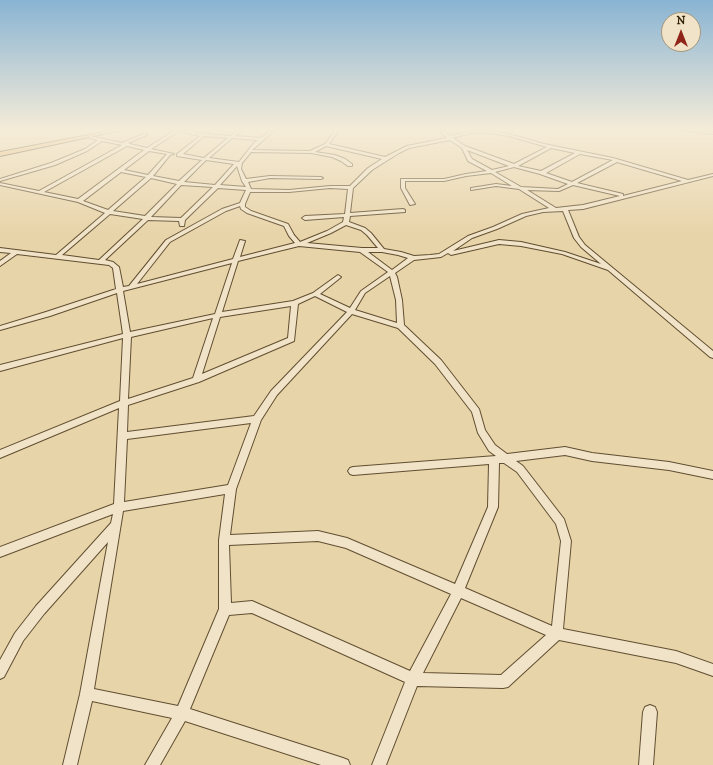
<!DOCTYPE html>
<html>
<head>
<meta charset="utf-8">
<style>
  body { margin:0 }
  #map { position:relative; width:713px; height:765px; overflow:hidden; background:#e8d4a9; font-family:"IM FELL DW Pica",serif }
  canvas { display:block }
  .north { position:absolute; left:661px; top:12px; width:40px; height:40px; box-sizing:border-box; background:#f0e3c7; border:1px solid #a5957b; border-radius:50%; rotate:0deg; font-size:11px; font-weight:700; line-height:16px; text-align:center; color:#342109 }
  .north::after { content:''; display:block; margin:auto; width:14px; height:18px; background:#8f2418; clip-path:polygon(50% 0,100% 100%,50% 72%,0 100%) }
</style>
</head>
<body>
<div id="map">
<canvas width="713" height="765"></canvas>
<div class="north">N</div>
</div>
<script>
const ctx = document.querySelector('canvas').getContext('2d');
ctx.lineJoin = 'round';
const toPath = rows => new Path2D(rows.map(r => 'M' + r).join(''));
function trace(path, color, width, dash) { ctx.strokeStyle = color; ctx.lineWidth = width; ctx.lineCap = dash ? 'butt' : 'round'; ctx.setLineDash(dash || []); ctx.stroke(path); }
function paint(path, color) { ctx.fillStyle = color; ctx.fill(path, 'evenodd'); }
const minor = toPath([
  [173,129,182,129,202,134,208,129,212,129,206,134,231,136,239,129,243,129,235,136,261,138,272,129,276,129,252,150,310,151,325,144,336,129,340,129,329,144,385,157,407,146,447,138,437,129,441,129,450,136,470,131,489,131,509,134,544,144,613,158,688,180,713,174,713,176,583,209,568,210,579,237,585,245,713,351,713,358,710,357,608,270,562,254,521,246,499,244,451,255,448,253,441,257,414,260,395,273,397,277,402,300,404,325,441,360,479,409,485,430,495,445,507,454,565,447,592,453,669,462,713,471,713,479,669,470,592,461,565,455,516,461,523,466,564,519,571,541,563,629,676,651,713,664,713,676,676,663,559,640,508,687,503,688,417,686,386,765,372,765,405,682,252,613,229,615,190,709,343,758,348,760,350,765,321,765,185,721,160,765,145,765,172,718,92,701,77,765,63,765,80,694,108,542,44,614,23,641,4,677,0,679,0,660,15,633,36,606,111,523,113,514,0,557,0,547,114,504,119,408,0,458,0,450,120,401,123,338,0,371,0,365,123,334,117,293,50,316,0,330,0,326,46,312,116,289,113,268,109,265,17,254,0,266,0,261,11,253,0,252,0,248,56,255,105,213,78,202,0,185,0,183,39,191,122,145,102,141,87,151,55,165,0,181,0,179,51,163,85,149,98,140,90,138,90,136,122,143,146,133,147,135,128,143,130,144,147,148,175,130,173,129],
  [179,131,200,136,177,154,177,156,202,160,179,181,153,176,170,155,174,154,151,149,179,131],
  [470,133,489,133,509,136,547,147,514,164,465,146,453,138,470,133],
  [204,136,228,138,204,158,183,154,204,136],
  [232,138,258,140,253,144,239,162,209,158,232,138],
  [450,140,462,148,468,161,487,171,466,174,444,179,401,179,401,188,410,205,415,204,405,188,405,181,444,181,466,176,491,173,512,186,496,184,471,188,471,190,496,186,519,189,549,208,522,214,493,227,468,236,439,254,430,255,414,256,401,252,384,249,371,233,365,228,349,222,350,216,405,212,405,210,403,209,350,213,353,188,372,170,399,153,409,148,450,140],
  [127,146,144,150,78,199,44,192,127,146],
  [326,146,382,159,368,168,350,186,330,186,289,190,251,189,248,182,270,178,321,179,323,178,321,177,270,176,246,179,241,169,242,163,251,152,311,153,332,157,341,161,348,166,352,166,352,164,345,159,335,155,315,152,326,146],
  [551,148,575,153,541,171,518,166,551,148],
  [467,150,509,166,492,170,472,159,467,150],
  [149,151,167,154,148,175,124,170,149,151],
  [580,154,613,160,572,182,546,173,580,154],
  [206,160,234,164,215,185,184,182,206,160],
  [617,162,682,181,623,196,623,194,577,183,617,162],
  [237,166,242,181,246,187,220,185,237,166],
  [514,167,540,174,568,184,558,189,521,187,495,172,514,167],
  [121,172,146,177,108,210,83,201,121,172],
  [151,178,177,184,145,216,113,211,151,178],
  [181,185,213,187,181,218,151,217,181,185],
  [573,185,620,196,583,205,556,208,527,190,559,191,573,185],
  [218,188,246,190,240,203,222,209,166,240,129,286,123,287,119,267,113,262,105,260,148,220,179,221,180,226,184,226,185,220,218,188],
  [330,188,348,189,345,214,305,216,302,218,305,220,344,217,343,222,327,231,300,242,294,235,288,224,251,211,245,207,245,204,250,192,289,192,330,188],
  [240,206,241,209,247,213,284,226,289,236,295,243,240,257,245,241,240,240,233,259,137,284,170,242,226,211,240,206],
  [563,211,574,238,581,247,601,264,565,252,521,242,499,240,453,251,472,238,497,229,526,216,543,212,563,211],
  [110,214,143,219,99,260,62,255,110,214],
  [346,225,361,230,367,235,378,248,362,248,307,243,331,233,346,225],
  [299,246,360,252,388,272,361,291,350,308,320,294,340,278,341,277,338,275,313,293,293,301,222,312,238,261,299,246],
  [368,252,382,252,398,255,408,258,392,270,368,252],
  [232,263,215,314,130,332,123,291,232,263],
  [390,276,396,300,397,323,355,310,365,293,390,276],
  [315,296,347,312,271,391,254,416,127,432,128,405,199,382,294,341,298,304,315,296],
  [291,306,288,338,202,374,220,317,291,306],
  [352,314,398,328,435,364,472,412,478,433,489,451,496,456,353,467,350,468,348,471,350,474,353,475,489,464,488,507,455,584,347,538,318,531,230,535,236,489,261,420,277,395,352,314],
  [213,318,193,378,128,399,131,337,213,318],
  [251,423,228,485,124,502,127,439,251,423],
  [499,463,504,463,517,472,556,524,561,541,552,626,465,588,498,507,499,463],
  [225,494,219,540,219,609,178,706,94,689,123,511,225,494],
  [318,541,346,548,451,594,410,671,252,601,231,603,229,545,318,541],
  [461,598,546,635,501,675,423,673,461,598],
  [669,129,678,129,713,132,713,134,669,129],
  [650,705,655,707,657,712,653,765,639,765,643,712,645,707,650,705]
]);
const major = toPath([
  [120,129,127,129,0,156,0,152,120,129]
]);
trace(minor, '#614e31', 2);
trace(major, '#342109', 2);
paint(minor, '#f0e3c7');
paint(major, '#e4ba74');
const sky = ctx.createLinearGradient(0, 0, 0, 236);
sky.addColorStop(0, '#89b4d3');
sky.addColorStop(0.55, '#f5ecd8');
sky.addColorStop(1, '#f5ecd800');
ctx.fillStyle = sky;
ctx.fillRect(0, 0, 713, 236);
</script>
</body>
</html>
